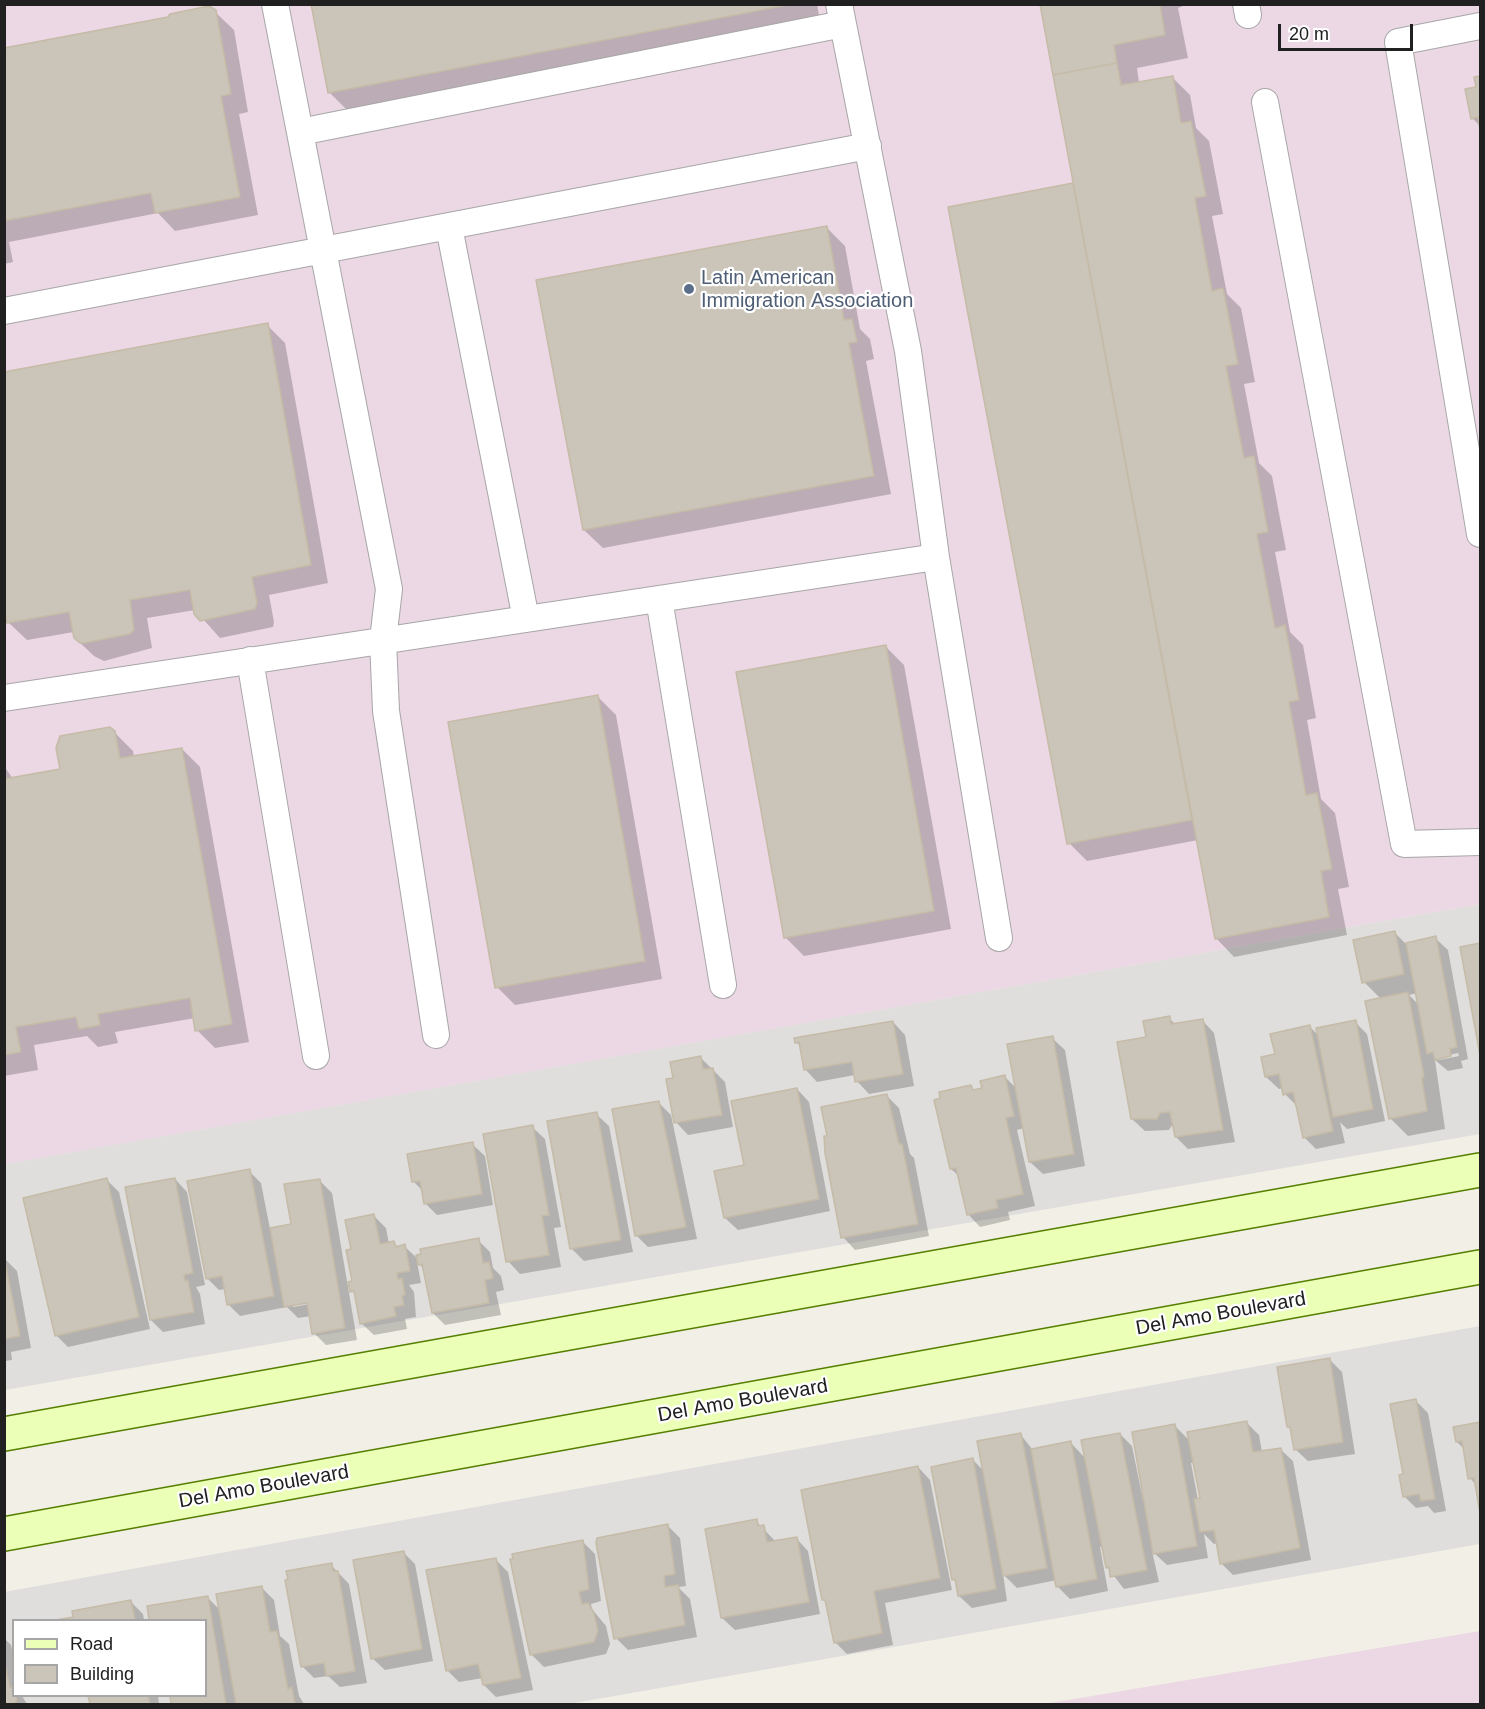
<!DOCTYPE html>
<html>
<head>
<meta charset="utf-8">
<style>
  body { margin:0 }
  #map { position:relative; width:1485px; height:1709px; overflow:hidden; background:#f2f0e6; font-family:Helvetica,sans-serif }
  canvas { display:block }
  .frame { position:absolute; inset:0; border:6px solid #202020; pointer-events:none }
  .legend { position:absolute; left:12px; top:1619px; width:195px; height:78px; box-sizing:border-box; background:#fff; border:2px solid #a6a6a6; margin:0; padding:8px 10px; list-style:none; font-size:18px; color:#202020 }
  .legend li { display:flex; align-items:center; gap:12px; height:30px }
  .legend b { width:30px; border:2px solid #a6a6a6 }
  .scale { position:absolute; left:1278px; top:24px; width:135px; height:27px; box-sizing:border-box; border:3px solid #202020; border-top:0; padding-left:8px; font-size:18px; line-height:21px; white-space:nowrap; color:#202020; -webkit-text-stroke:4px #fff; paint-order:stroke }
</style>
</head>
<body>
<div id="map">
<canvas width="1485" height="1709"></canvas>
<div class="frame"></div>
<ul class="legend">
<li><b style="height:8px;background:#ecffb7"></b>Road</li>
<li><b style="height:16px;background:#cac4b9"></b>Building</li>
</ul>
<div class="scale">20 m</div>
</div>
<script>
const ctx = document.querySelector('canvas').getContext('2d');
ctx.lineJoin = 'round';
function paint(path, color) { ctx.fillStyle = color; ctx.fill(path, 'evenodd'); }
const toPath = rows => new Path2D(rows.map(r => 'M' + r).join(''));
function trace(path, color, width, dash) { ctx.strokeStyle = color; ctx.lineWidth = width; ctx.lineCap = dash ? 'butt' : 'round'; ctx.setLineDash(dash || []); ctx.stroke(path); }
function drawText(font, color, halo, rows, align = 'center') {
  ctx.font = font + ' Helvetica,sans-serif'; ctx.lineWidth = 4.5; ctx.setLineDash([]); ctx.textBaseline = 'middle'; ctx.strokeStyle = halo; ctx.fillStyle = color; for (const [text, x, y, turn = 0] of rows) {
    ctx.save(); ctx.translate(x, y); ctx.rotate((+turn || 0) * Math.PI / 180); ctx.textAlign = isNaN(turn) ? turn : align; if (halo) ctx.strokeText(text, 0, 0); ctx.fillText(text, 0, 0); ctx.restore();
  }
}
paint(toPath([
  [1480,904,1480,1134,5,1390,4,1164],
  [1480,1326,1480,1544,569,1704,5,1704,4,1592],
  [14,1620,206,1620,206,1696,14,1696]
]), '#dfdedd');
paint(toPath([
  [5,5,1480,5,1480,904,5,1164],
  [1480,1631,1480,1704,1044,1704]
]), '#ecd7e4');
paint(toPath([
  [313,4,817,4,820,21,348,111,329,92],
  [1041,4,1188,4,1178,8,1188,58,1137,68,1139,83,1172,77,1190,95,1196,128,1209,141,1223,214,1212,216,1227,294,1241,308,1255,382,1244,384,1259,463,1272,476,1286,550,1275,552,1290,632,1303,645,1316,718,1307,720,1321,799,1335,813,1349,887,1338,889,1347,935,1234,957,1216,938,1198,840,1087,861,1069,843,950,208,1075,185],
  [215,12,234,30,248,112,239,114,258,215,175,231,158,213,9,242,13,262,4,264,4,49],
  [1480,77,1480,126,1472,118,1477,89,1475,78],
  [827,228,845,246,860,329,870,339,874,359,866,361,891,494,603,548,584,530],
  [267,325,285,343,328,583,269,595,274,622,273,627,220,638,195,610,147,618,152,648,104,661,94,656,75,638,74,632,27,640,8,622],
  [885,646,904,665,951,929,804,956,786,938],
  [598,697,616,715,662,979,515,1005,497,987],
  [114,732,133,751,134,757,182,749,200,767,249,1042,215,1048,197,1030,195,1018,115,1032,118,1043,98,1047,87,1036,34,1045,38,1070,4,1076,4,766,13,779,62,770],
  [1394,932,1406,944,1435,938,1448,950,1468,1059,1461,1061,1463,1068,1448,1071,1435,1060,1445,1129,1408,1136,1390,1118,1381,999,1364,982],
  [1417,993,1419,1005,1409,995],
  [1458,1053,1459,1056,1439,1060,1436,1058],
  [1480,944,1480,1046,1462,948],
  [1169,1018,1176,1025,1202,1020,1214,1033,1235,1142,1188,1149,1176,1137,1174,1122,1169,1130,1145,1131,1132,1119],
  [893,1022,905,1035,914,1086,869,1094,857,1081,855,1075,817,1082,805,1069,801,1047,796,1042],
  [1355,1022,1367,1034,1385,1121,1347,1129,1340,1122,1345,1143,1316,1149,1304,1137,1298,1107,1285,1094,1283,1088,1279,1089,1266,1077,1262,1058,1276,1055,1310,1027,1319,1036],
  [1052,1038,1065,1050,1085,1166,1043,1174,1030,1162,1024,1128,1017,1130,1035,1206,1008,1212,1010,1220,980,1227,968,1214,960,1177,951,1169,970,1086,975,1091,984,1089,1005,1077,1017,1089],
  [701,1058,725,1082,733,1127,688,1135,676,1122,674,1079],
  [797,1089,809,1102,830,1211,738,1230,725,1218,745,1166],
  [887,1096,899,1108,910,1154,914,1158,929,1236,855,1250,843,1237],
  [658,1102,671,1115,697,1239,648,1247,636,1235],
  [596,1114,609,1126,633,1252,584,1261,572,1249],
  [532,1127,545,1139,561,1227,554,1228,561,1267,520,1274,508,1261],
  [472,1144,485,1156,493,1205,437,1215,425,1203,423,1191,414,1182],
  [249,1171,261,1183,270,1229,293,1225,319,1180,332,1193,357,1340,326,1345,314,1333,311,1316,298,1318,287,1307,240,1316,228,1304,225,1289,219,1290,207,1278],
  [315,1300,315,1303,293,1307,293,1304],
  [175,1179,187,1192,205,1285,196,1287,200,1294,205,1324,163,1332,151,1320],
  [107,1180,119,1192,150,1329,68,1347,56,1335],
  [374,1216,386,1228,389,1244,394,1243,399,1248,404,1246,419,1260,478,1240,490,1252,493,1268,501,1276,504,1290,496,1292,501,1315,445,1325,433,1313,425,1270,417,1262,421,1283,409,1285,414,1292,416,1317,405,1319,407,1329,374,1335,361,1323,356,1295,352,1291,353,1250],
  [5,1259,17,1271,31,1348,11,1352,12,1360,5,1361],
  [1330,1360,1342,1372,1355,1454,1308,1461,1295,1449,1293,1431,1288,1427],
  [1415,1400,1428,1413,1446,1511,1434,1513,1428,1506,1416,1508,1404,1496],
  [1246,1422,1259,1435,1262,1452,1280,1449,1293,1461,1311,1560,1233,1575,1221,1563,1217,1543,1214,1544,1204,1534,1208,1558,1167,1565,1152,1551,1159,1582,1124,1589,1107,1567,1103,1546,1100,1547,1108,1591,1070,1599,1058,1587,1057,1580,1017,1588,1003,1574,1007,1601,972,1608,959,1596,957,1583,953,1579,973,1460,985,1472,1020,1434,1033,1450,1071,1443,1085,1458,1120,1434,1132,1446,1143,1500,1145,1500,1175,1426,1190,1441],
  [1194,1462,1201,1499,1198,1500,1191,1463],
  [1480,1424,1480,1505,1477,1486,1470,1478,1464,1449,1457,1442,1455,1428],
  [918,1467,930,1480,952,1590,885,1603,893,1645,847,1654,835,1642,827,1603,824,1600],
  [756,1521,776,1542,796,1538,808,1551,820,1614,735,1630,722,1618],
  [668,1526,680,1538,686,1586,678,1587,690,1599,697,1637,628,1650,616,1638],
  [583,1542,595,1554,601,1601,591,1604,592,1609,606,1626,610,1644,606,1654,544,1667,531,1654],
  [403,1552,415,1564,433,1661,385,1670,372,1658],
  [496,1560,508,1572,533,1690,496,1697,484,1685,483,1678,459,1682,447,1670],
  [331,1565,349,1584,367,1683,340,1687,328,1676,314,1678,302,1666],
  [262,1588,274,1600,280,1636,289,1644,299,1696,304,1704,173,1704,171,1696,206,1696,206,1620,151,1620,149,1608,207,1597,220,1610],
  [131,1602,143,1614,144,1620,64,1620],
  [4,1638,11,1645,14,1659,14,1696,22,1696,27,1704,4,1704],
  [90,1696,158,1696,159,1704,92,1704]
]), '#0003');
const building = toPath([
  [311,4,793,4,328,93,311,4],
  [1040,4,1160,4,1165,35,1114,45,1117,63,1053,75,1040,4],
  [209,6,216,10,231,94,221,96,240,197,155,213,151,193,4,221,4,48,168,17,170,14,209,6],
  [1117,63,1121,85,1173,76,1181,123,1191,121,1206,196,1195,198,1212,291,1223,288,1238,364,1226,366,1244,458,1254,456,1268,532,1257,534,1275,628,1285,625,1299,700,1289,702,1306,795,1317,793,1332,869,1321,871,1329,917,1215,939,1053,75,1117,63],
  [1480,76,1480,130,1478,117,1471,119,1465,89,1476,87,1474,77,1480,76],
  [1073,183,1192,820,1067,844,948,207,1073,183],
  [827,226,844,320,852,319,857,342,849,343,874,476,583,530,536,280,827,226],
  [268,323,311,565,252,577,257,603,255,609,200,621,194,614,190,590,130,600,134,630,130,634,85,643,80,643,74,638,69,612,7,623,4,609,4,372,268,323],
  [886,645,934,911,784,938,736,672,886,645],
  [598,695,645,961,495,988,448,722,598,695],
  [110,727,115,731,120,758,182,748,232,1024,195,1031,190,998,98,1014,100,1025,79,1029,76,1017,16,1027,21,1052,4,1055,4,779,60,769,56,748,60,736,110,727],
  [1395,931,1404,974,1362,983,1353,940,1395,931],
  [1436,936,1457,1047,1450,1049,1451,1056,1435,1060,1433,1052,1427,1054,1406,943,1436,936],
  [1480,943,1480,1055,1460,947,1480,943],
  [1408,992,1424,1076,1422,1079,1427,1111,1389,1119,1365,1001,1408,992],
  [1170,1016,1171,1024,1203,1019,1223,1130,1175,1137,1170,1112,1160,1113,1157,1119,1131,1119,1117,1042,1146,1037,1143,1021,1170,1016],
  [1356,1020,1373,1109,1333,1117,1316,1028,1356,1020],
  [893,1021,903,1074,855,1082,852,1062,804,1070,799,1042,795,1043,794,1038,893,1021],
  [1310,1025,1333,1131,1303,1138,1293,1092,1283,1095,1279,1074,1265,1077,1261,1057,1275,1054,1270,1034,1310,1025],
  [1053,1036,1074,1154,1029,1162,1007,1044,1053,1036],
  [701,1056,703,1069,713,1068,722,1115,674,1123,666,1079,673,1078,670,1062,701,1056],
  [1005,1075,1014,1116,1006,1118,1023,1194,996,1200,998,1208,967,1215,956,1168,950,1169,934,1100,940,1098,939,1092,971,1085,973,1090,982,1088,980,1081,1005,1075],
  [797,1088,819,1199,724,1218,714,1171,744,1165,731,1101,797,1088],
  [887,1094,899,1144,902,1144,918,1224,841,1238,825,1153,824,1136,827,1136,821,1107,887,1094],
  [659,1101,686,1227,635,1236,612,1109,659,1101],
  [597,1112,621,1240,570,1249,547,1121,597,1112],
  [533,1125,549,1215,542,1216,549,1255,506,1262,483,1134,533,1125],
  [473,1142,482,1194,424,1204,420,1181,412,1182,407,1154,473,1142],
  [250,1169,274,1296,227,1305,222,1276,206,1279,187,1181,250,1169],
  [107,1178,139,1317,55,1336,23,1198,107,1178],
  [175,1178,193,1273,184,1275,185,1281,188,1280,194,1312,150,1320,125,1187,175,1178],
  [320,1179,345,1328,312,1334,307,1303,284,1307,270,1228,291,1224,284,1184,320,1179],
  [374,1214,380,1244,394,1241,396,1247,405,1244,410,1271,397,1273,398,1279,402,1278,405,1295,402,1296,404,1305,394,1307,396,1316,360,1324,354,1291,350,1292,348,1282,352,1281,346,1250,351,1249,345,1220,374,1214],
  [479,1238,483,1263,489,1262,493,1278,485,1280,489,1303,432,1313,422,1264,418,1265,416,1255,421,1254,420,1249,479,1238],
  [4,1257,20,1336,4,1339,4,1257],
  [1330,1358,1343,1442,1294,1450,1290,1427,1287,1427,1277,1367,1330,1358],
  [1416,1399,1435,1499,1421,1501,1419,1494,1403,1497,1399,1475,1403,1474,1390,1404,1416,1399],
  [1247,1421,1253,1452,1281,1448,1300,1548,1220,1564,1214,1530,1200,1532,1194,1499,1200,1498,1187,1432,1247,1421],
  [1480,1422,1480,1513,1474,1478,1468,1479,1462,1441,1456,1442,1453,1427,1480,1422],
  [1175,1424,1197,1546,1153,1554,1132,1432,1175,1424],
  [1021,1433,1047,1568,1003,1576,977,1441,1021,1433],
  [1120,1433,1147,1570,1110,1577,1109,1567,1106,1568,1081,1440,1120,1433],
  [1071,1441,1097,1579,1056,1587,1031,1449,1071,1441],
  [973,1458,996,1589,958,1596,955,1579,952,1580,931,1467,973,1458],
  [918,1466,940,1578,874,1591,882,1633,834,1643,825,1600,822,1600,801,1490,918,1466],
  [757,1519,758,1526,764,1525,767,1542,797,1537,809,1602,721,1618,705,1529,757,1519],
  [668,1524,675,1574,664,1576,665,1587,678,1585,685,1625,614,1639,596,1543,597,1538,668,1524],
  [583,1540,589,1589,579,1592,582,1604,588,1603,594,1613,598,1631,594,1642,530,1655,510,1559,513,1559,512,1554,583,1540],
  [404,1551,422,1649,371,1659,353,1560,404,1551],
  [496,1558,521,1678,483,1685,478,1664,446,1671,426,1570,496,1558],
  [332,1563,333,1571,338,1571,355,1671,326,1676,324,1663,301,1667,285,1580,288,1579,286,1571,332,1563],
  [262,1586,270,1632,277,1631,288,1689,292,1687,295,1704,236,1704,216,1594,262,1586],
  [208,1596,226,1704,171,1704,170,1696,206,1696,206,1620,149,1620,147,1606,208,1596],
  [131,1600,135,1620,56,1620,73,1617,72,1611,131,1600],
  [4,1660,10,1688,14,1686,14,1696,16,1696,17,1701,13,1704,4,1704,4,1660],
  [88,1696,148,1696,150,1704,90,1704,88,1696]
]);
paint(building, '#cac4b9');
trace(building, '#c5bba7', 1.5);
const service = toPath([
  [275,4,389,589,383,640,386,711,436,1035],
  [839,4,908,351,936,557,999,938],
  [1246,4,1248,15],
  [1480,26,1398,42,1480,534],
  [1265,102,1404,844,1480,842],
  [300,132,843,24],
  [449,227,526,619],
  [4,311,868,146],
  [659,599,723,985],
  [250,660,316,1056],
  [4,698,936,557]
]);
const secondary = toPath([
  [4,1434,1480,1170],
  [4,1534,1480,1267]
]);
trace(service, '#a7a7a7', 28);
trace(secondary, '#567f00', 36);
trace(service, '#fff', 26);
trace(secondary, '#ecffb7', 33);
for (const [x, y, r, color] of [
  [689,289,6,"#5c6f8a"]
]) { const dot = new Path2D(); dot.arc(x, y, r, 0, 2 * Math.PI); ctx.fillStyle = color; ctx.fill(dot); trace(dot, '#fff', 2); }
drawText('20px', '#4e5e75', '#fff', [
  ["Latin American",701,278],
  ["Immigration Association",701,301]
], 'left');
drawText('20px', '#202020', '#fff', [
  ["Del Amo Boulevard",1221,1314,-10],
  ["Del Amo Boulevard",743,1401,-10],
  ["Del Amo Boulevard",264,1487,-10]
]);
</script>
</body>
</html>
